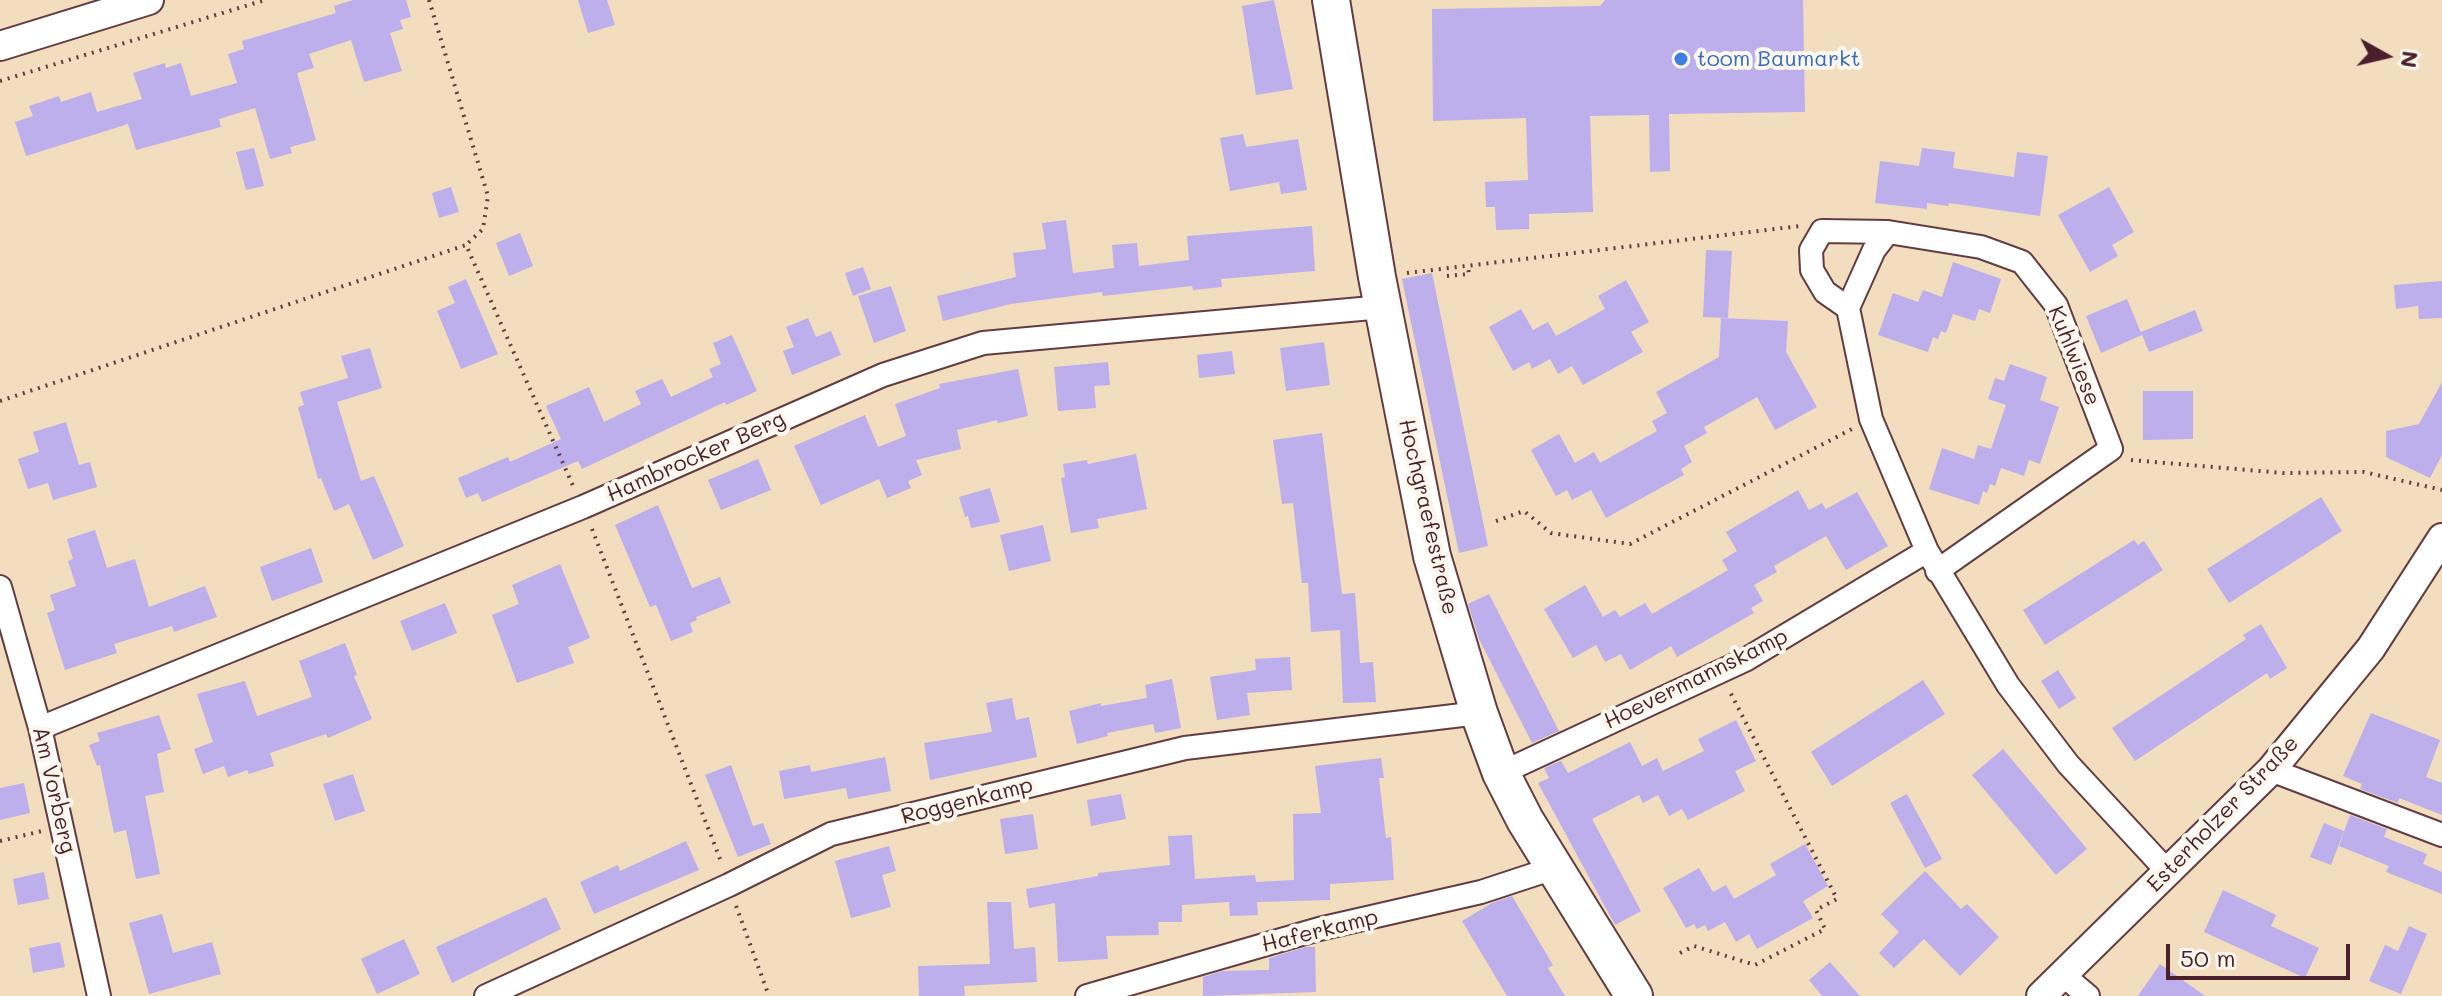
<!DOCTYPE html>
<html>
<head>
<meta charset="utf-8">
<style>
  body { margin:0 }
  #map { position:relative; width:2442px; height:996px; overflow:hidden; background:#f2ddbf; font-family:Mali,sans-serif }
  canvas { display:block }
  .north { position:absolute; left:2346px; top:16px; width:80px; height:80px; -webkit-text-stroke:6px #fbf7ec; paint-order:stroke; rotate:98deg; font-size:22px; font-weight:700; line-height:32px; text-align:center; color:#4a1f2b }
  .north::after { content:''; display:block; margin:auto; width:28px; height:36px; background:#4a1f2b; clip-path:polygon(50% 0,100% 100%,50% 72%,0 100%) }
  .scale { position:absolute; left:2166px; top:944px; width:184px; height:36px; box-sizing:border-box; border:4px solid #4a1f2b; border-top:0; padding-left:10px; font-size:24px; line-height:28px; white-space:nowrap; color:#4a1f2b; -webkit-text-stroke:6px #fbf7ec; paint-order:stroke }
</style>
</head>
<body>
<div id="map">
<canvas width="2442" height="996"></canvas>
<div class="north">N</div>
<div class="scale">50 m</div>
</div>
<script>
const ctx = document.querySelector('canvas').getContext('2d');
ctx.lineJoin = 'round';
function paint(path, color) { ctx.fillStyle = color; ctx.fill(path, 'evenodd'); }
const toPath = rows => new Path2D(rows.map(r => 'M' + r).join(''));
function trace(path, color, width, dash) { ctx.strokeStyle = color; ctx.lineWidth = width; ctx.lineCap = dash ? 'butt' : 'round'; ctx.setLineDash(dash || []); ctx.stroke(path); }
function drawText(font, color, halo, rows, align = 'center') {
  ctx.font = font + ' Mali,sans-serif'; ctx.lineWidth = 8; ctx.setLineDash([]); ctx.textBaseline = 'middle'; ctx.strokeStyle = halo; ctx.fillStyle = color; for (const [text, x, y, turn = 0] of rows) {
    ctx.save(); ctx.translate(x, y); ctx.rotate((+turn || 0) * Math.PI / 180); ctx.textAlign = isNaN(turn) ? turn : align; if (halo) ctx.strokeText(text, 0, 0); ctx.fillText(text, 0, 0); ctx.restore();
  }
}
paint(toPath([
  [353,0,406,0,411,17,400,20,403,29,390,33,402,71,364,82,351,40,309,54,314,68,297,73,316,140,290,147,292,153,270,159,255,108,219,119,221,127,136,150,128,124,26,156,15,122,33,116,29,106,59,96,61,102,91,92,97,112,142,99,133,73,165,63,166,68,181,63,191,96,237,83,228,54,244,49,242,41,336,13,334,6],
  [578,0,607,0,615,25,588,33],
  [1274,0,1293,89,1256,95,1242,6],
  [1605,0,1803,0,1805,112,1669,114,1670,171,1650,172,1649,115,1590,116,1593,212,1529,214,1529,229,1496,230,1495,207,1486,207,1485,182,1528,180,1526,118,1433,121,1432,9,1600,6],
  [1243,134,1246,147,1298,139,1307,190,1281,194,1279,182,1230,191,1220,138],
  [254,148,264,186,246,190,236,152],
  [1922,148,1955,152,1953,168,2014,177,2017,152,2048,156,2040,216,1949,203,1948,206,1927,203,1927,209,1875,203,1880,161,1919,166],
  [451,187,459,212,439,218,432,193],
  [2109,187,2134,232,2112,245,2118,256,2090,272,2058,215],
  [1066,220,1073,273,1114,268,1112,245,1137,243,1139,266,1189,260,1187,236,1312,226,1315,271,1221,279,1222,287,1193,290,1192,286,1103,296,1102,292,1011,304,943,321,937,296,1016,277,1013,253,1046,249,1042,223],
  [520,233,533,266,509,276,496,243],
  [1706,250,1732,251,1728,318,1703,317],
  [1953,262,2001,279,1990,313,1979,309,1975,321,1953,314,1946,333,1941,331,1938,339,1933,337,1928,352,1878,335,1893,293,1918,302,1923,290,1942,297],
  [863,267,871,289,853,296,845,273],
  [1432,273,1488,546,1459,553,1402,279],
  [466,279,498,354,461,369,437,311,455,303,448,287],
  [1626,280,1649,322,1631,332,1643,352,1583,385,1572,366,1558,374,1550,359,1532,369,1529,362,1513,371,1489,327,1521,309,1533,330,1548,322,1556,336,1605,309,1598,296],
  [2442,281,2442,318,2419,319,2418,306,2396,309,2394,285],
  [891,286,906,331,874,343,858,296],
  [2127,299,2142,335,2101,353,2086,316],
  [2195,310,2203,331,2149,352,2141,332],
  [808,318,816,337,831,331,841,355,792,375,783,351,794,347,786,327],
  [1721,318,1788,321,1786,352,1817,407,1775,430,1757,397,1704,427,1707,433,1684,446,1692,462,1681,469,1684,475,1606,518,1591,490,1572,500,1567,490,1556,496,1531,450,1559,434,1575,463,1594,452,1600,463,1657,431,1652,421,1667,413,1656,392,1719,357],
  [732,335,757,391,726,405,725,402,582,469,578,461,482,502,478,493,466,498,458,478,508,457,510,462,561,439,546,406,589,387,604,422,641,404,635,391,662,379,671,397,713,377,709,369,721,364,713,343],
  [1324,342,1330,385,1286,391,1280,348],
  [370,348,382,388,337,402,361,481,374,476,404,546,373,560,349,504,334,511,321,478,318,479,298,407,304,405,300,392,348,378,341,356],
  [1232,351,1235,374,1199,378,1197,355],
  [1108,362,1110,385,1094,386,1096,408,1058,411,1054,367],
  [2010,364,2047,377,2040,400,2059,407,2040,464,2029,460,2024,476,2001,468,1995,486,1990,484,1987,493,1983,491,1979,505,1929,489,1942,448,1974,459,1978,445,1991,449,2006,405,1988,399,1995,378,2004,381],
  [1018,369,1028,416,998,423,997,420,957,430,961,449,916,460,922,475,908,481,911,488,887,498,879,479,821,505,794,446,865,415,878,447,906,436,895,404,940,388,939,384],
  [2442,382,2442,455,2430,478,2386,457,2386,431,2419,424],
  [2143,391,2193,391,2193,439,2143,440],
  [66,422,79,465,90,462,97,487,53,500,48,483,28,489,18,459,39,452,33,432],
  [1322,433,1342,594,1355,593,1360,663,1373,662,1376,702,1343,703,1340,630,1311,632,1308,583,1302,583,1293,503,1282,504,1273,440],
  [1136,454,1147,509,1097,519,1099,528,1071,533,1061,478,1065,477,1063,464,1087,460,1088,464],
  [758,459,771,490,721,510,708,480],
  [990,488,1000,522,971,528,968,516,965,517,959,497],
  [1798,490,1809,510,1822,503,1826,509,1857,492,1888,546,1846,570,1826,536,1774,566,1777,572,1754,585,1763,601,1751,608,1754,613,1677,657,1671,646,1630,670,1621,654,1605,662,1596,645,1573,658,1544,609,1585,585,1603,617,1615,610,1620,617,1645,603,1652,614,1728,570,1722,560,1737,551,1726,532],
  [2321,497,2342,531,2229,603,2207,569],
  [658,505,692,588,720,577,731,603,696,617,697,620,690,623,693,632,671,641,656,605,650,607,615,525],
  [1043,525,1051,561,1009,571,1000,535],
  [95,530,107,568,135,559,149,607,205,586,217,617,174,632,172,626,114,644,117,653,65,670,47,613,55,610,50,595,76,586,68,561,73,559,67,539],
  [2134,540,2138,545,2144,541,2163,570,2045,645,2023,610],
  [311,548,323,582,272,601,260,567],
  [560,564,590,638,568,647,574,663,517,683,492,615,519,604,512,585],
  [1489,594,1559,731,1532,743,1479,639,1468,604],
  [445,603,457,633,412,651,400,621],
  [2261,624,2287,668,2270,679,2267,673,2135,761,2112,728,2246,639,2243,635],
  [345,643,357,675,354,676,372,719,328,738,326,734,270,753,274,766,249,774,247,770,228,777,224,766,203,774,194,749,213,742,197,694,245,681,257,716,312,697,299,661],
  [1290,657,1292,690,1247,693,1250,715,1217,720,1210,677,1256,670,1255,659],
  [2058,670,2076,698,2059,709,2041,681],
  [1172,679,1181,728,1155,733,1153,724,1107,733,1108,736,1077,744,1069,711,1101,703,1101,706,1147,698,1145,685],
  [1923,680,1945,714,1832,786,1811,752],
  [1012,698,1016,720,1029,717,1037,757,930,780,924,743,992,732,986,703],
  [2371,713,2440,740,2426,777,2442,783,2442,815,2399,798,2398,803,2360,789,2362,784,2343,776],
  [159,715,171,749,157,754,164,792,145,796,160,874,136,879,126,830,114,833,100,765,97,766,89,745,100,741,97,733],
  [1736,720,1756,761,1735,771,1745,791,1688,820,1682,809,1669,816,1658,795,1643,803,1639,795,1592,819,1641,911,1615,925,1538,783,1549,778,1544,768,1561,761,1568,773,1630,742,1642,766,1657,758,1663,771,1704,751,1698,739],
  [2003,749,2087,849,2056,875,1972,775],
  [885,757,891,791,848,799,846,788,784,799,779,771,810,765,811,772],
  [1381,758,1384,778,1379,778,1386,838,1391,837,1394,880,1330,884,1330,900,1257,902,1258,915,1230,916,1229,902,1182,905,1182,922,1158,922,1159,935,1106,936,1108,959,1058,962,1055,903,1029,908,1026,889,1098,876,1098,873,1170,865,1168,836,1192,835,1195,879,1255,875,1256,882,1294,880,1293,814,1321,813,1315,766],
  [731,765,753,826,763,823,771,844,738,857,705,775],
  [353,774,365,811,335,821,323,784],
  [24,783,30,813,0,820,0,788],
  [1121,794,1126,819,1091,826,1087,800],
  [1907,794,1942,859,1925,868,1890,803],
  [1033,814,1038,849,1005,854,1000,819],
  [2350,815,2387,829,2384,837,2427,854,2423,864,2442,872,2442,894,2386,872,2389,866,2339,846],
  [2324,823,2344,831,2331,865,2310,857],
  [686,841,699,870,594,914,580,882,618,865,620,871],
  [1805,844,1828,886,1803,901,1813,918,1757,949,1749,934,1736,942,1725,922,1708,931,1705,925,1697,929,1694,924,1686,928,1663,888,1699,868,1713,892,1726,885,1734,899,1776,875,1770,864],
  [889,846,896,871,882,875,891,907,851,918,835,861],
  [1925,871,1961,909,1967,904,1999,937,1960,976,1924,939,1894,968,1879,953,1899,932,1881,914],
  [44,872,49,899,18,905,13,879],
  [2223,890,2276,915,2271,926,2319,948,2305,978,2204,932],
  [1512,896,1553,965,1548,968,1565,996,1507,996,1462,921,1492,903],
  [546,897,561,929,452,983,436,947],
  [987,902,1011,902,1014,949,1035,947,1037,982,964,986,965,996,919,996,918,966,990,964],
  [162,914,173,953,212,942,221,974,149,994,129,923],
  [2409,926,2427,934,2401,994,2369,981,2385,945,2398,951],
  [404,939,420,974,377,994,361,959],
  [60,942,65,967,33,973,29,948],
  [1306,947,1315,947,1316,992,1203,996,1203,977,1223,971,1269,970,1269,958],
  [1830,962,1860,996,1822,996,1809,980],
  [2160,964,2205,996,2138,996]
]), '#bcafeb');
const minor = toPath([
  [1888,232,1874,250,1848,308,1871,419,1927,551,2008,685,2068,764,2168,872],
  [1848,308,1825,292,1812,270,1811,250,1822,231,1888,232,1981,247,2022,262,2056,305,2111,449,1937,571],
  [0,587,40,728,99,996],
  [40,728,583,507,883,375,983,343,1383,307],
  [2271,770,2442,835],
  [1501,773,1745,660,1927,551],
  [2063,975,2088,996],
  [486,996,729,885,831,834,1185,748,1479,713],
  [1087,996,1319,929,1481,892,1554,868]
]);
const tertiary = toPath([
  [0,46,149,0],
  [2041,996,2271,770,2371,648,2442,538]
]);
const primary = toPath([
  [1331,0,1377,277,1432,556,1479,713,1501,773,1525,820,1634,996]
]);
trace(minor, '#633c41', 26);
trace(tertiary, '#633c41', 32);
trace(primary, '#633c41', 40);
trace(toPath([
  [429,0,488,196,483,229,466,245],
  [0,81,265,0],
  [1407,273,1800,226],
  [1447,276,1469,274,1468,267],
  [0,401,466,245,574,488],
  [2131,460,2283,473,2364,472,2442,490],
  [1496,521,1524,511,1551,533,1630,544,1852,429],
  [592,529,722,864],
  [0,841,42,831],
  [736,906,769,996],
  [1680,953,1694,946,1755,965,1825,929,1816,910,1837,899,1730,692]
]), '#633c41', 4, [2, 6]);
trace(minor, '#fff', 22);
trace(tertiary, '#fff', 28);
trace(primary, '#fff', 36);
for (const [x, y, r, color] of [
  [1681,59,8,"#3f7fe0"]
]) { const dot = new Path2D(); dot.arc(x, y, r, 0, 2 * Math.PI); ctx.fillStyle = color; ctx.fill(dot); trace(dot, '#fbf7ec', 3); }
drawText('22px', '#366cbe', '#fbf7ec', [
  ["toom Baumarkt",1697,59]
], 'left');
drawText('22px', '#4a1f2b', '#fbf7ec', [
  ["Kuhlwiese",2074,356,68],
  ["Hambrocker Berg",696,457,-24],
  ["Hochgraefestraße",1428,517,77],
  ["Hoevermannskamp",1696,679,-26],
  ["Am Vorberg",54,790,77],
  ["Roggenkamp",967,801,-14],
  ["Esterholzer Straße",2223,814,-46],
  ["Haferkamp",1320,931,-14]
]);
</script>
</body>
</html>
